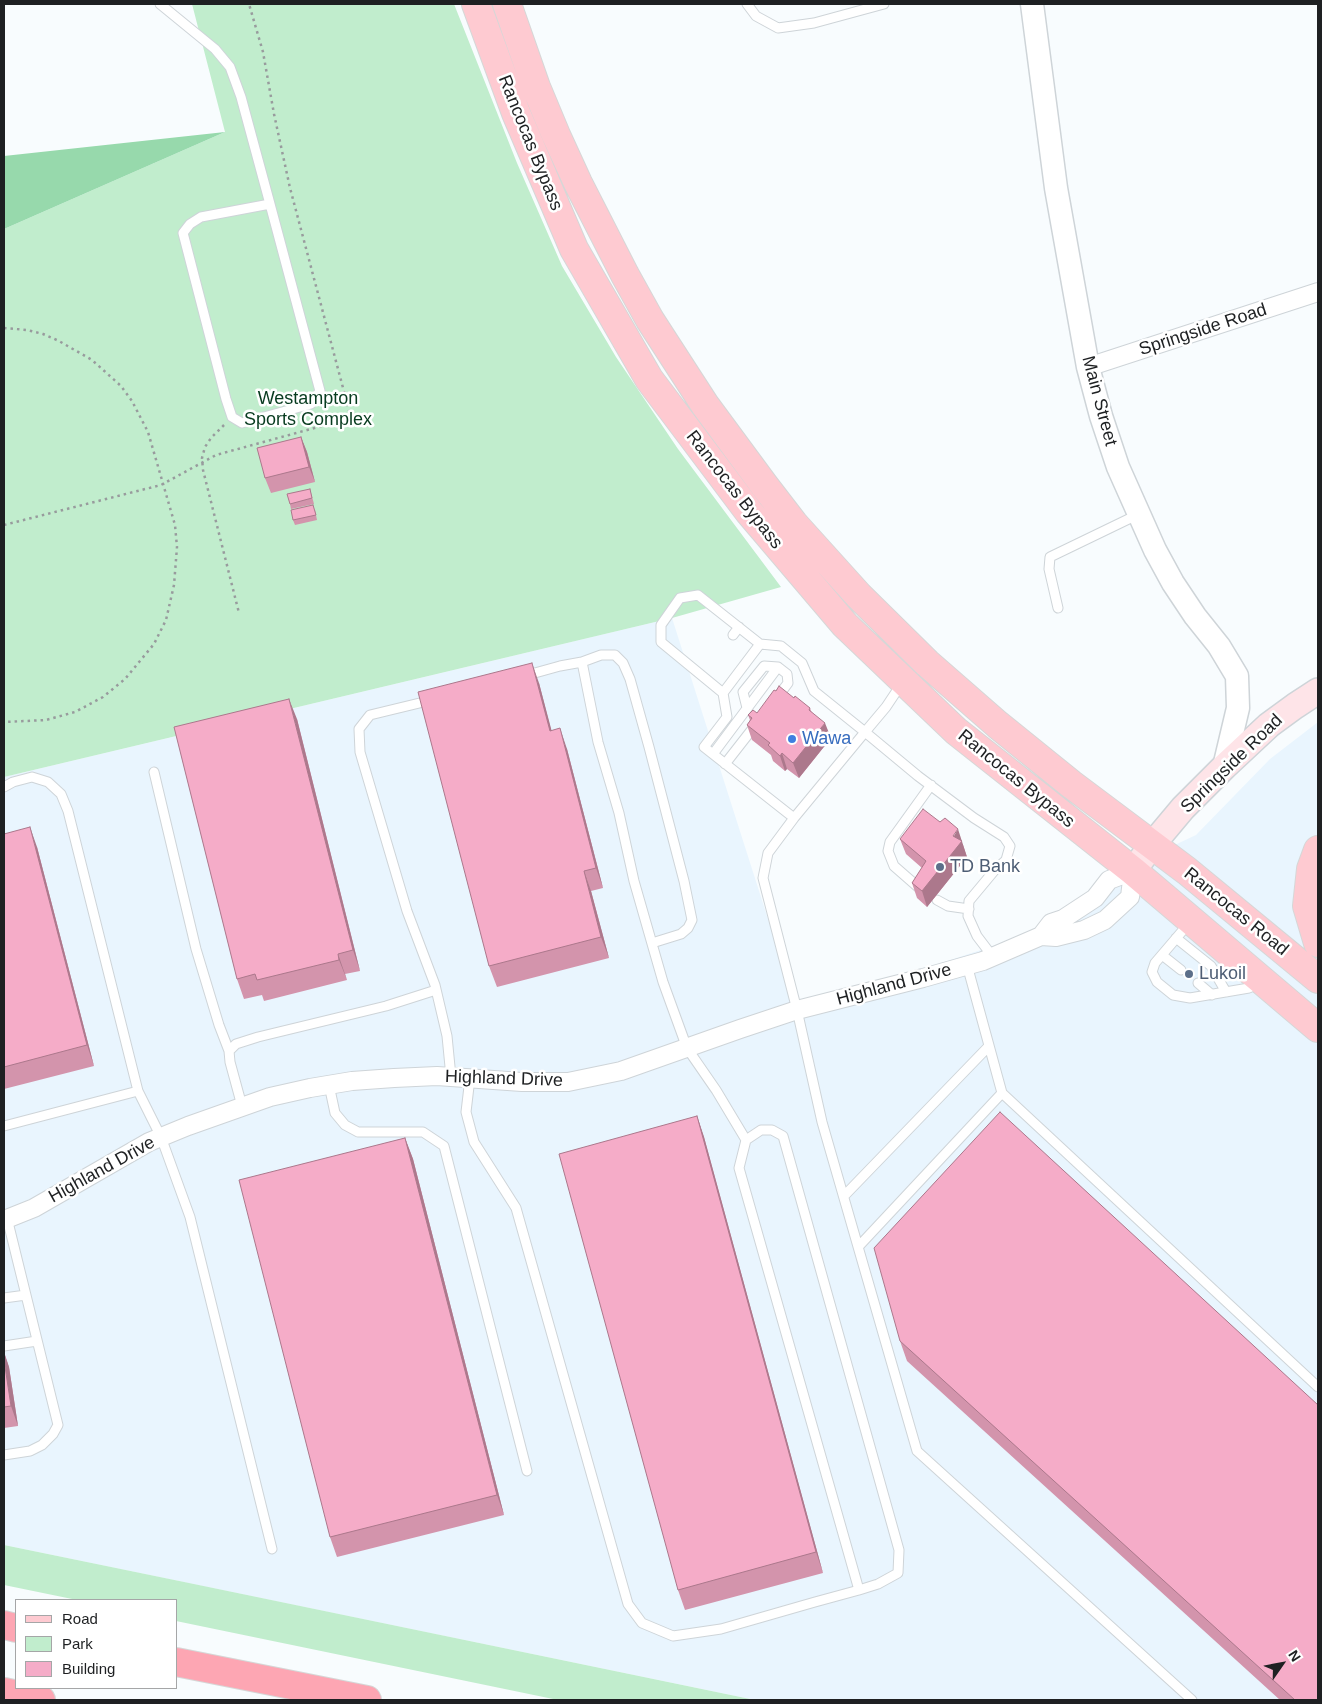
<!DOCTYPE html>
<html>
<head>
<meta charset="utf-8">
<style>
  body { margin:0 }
  #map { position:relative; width:1322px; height:1704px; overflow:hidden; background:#f8fcfe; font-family:Helvetica,sans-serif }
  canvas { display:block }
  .frame { position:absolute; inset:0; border:5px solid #1e2022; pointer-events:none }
  .legend { position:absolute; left:15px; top:1599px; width:162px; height:90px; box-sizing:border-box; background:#fff; border:1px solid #a5a6a7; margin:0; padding:6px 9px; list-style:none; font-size:15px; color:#1e2022 }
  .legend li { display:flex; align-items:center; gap:10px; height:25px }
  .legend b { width:25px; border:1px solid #a5a6a7 }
  .north { position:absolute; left:1257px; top:1639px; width:50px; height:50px; -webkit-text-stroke:4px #fff; paint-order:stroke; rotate:57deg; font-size:14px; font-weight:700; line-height:20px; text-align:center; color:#1e2022 }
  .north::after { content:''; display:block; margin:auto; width:18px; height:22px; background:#1e2022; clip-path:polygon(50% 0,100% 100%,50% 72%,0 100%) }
</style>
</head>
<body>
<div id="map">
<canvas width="1322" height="1704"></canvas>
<div class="frame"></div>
<ul class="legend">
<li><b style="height:6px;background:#fecad1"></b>Road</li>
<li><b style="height:14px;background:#c1edcd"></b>Park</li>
<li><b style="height:14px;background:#f5acc8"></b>Building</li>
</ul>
<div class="north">N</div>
</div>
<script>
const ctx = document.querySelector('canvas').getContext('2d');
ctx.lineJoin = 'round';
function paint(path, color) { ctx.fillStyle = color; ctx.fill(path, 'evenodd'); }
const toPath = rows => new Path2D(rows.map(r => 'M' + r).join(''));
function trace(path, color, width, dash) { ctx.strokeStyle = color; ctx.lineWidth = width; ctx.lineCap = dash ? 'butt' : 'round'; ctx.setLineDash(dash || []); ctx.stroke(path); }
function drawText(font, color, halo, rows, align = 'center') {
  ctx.font = font + ' Helvetica,sans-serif'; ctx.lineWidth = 5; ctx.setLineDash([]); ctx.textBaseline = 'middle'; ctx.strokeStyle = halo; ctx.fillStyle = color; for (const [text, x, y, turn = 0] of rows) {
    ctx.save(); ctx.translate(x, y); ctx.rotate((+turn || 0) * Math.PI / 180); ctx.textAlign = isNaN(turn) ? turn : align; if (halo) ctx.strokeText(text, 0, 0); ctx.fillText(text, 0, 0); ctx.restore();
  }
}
paint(toPath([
  [672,618,797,1010,1085,916,1109,896,1128,867,1196,835,1270,759,1318,722,1318,1700,755,1700,4,1545,4,777]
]), '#e9f5fe');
paint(toPath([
  [192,4,454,4,517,163,562,266,616,357,678,449,781,587,672,618,4,777,4,229,225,132],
  [4,1545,189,1583,755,1700,558,1700,176,1621,176,1600,77,1600,4,1585]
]), '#c1edcd');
paint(toPath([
  [225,132,4,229,4,156]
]), '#97d9ac');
const service = toPath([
  [160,4,215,49,230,67,241,97,270,204,320,391,311,404,242,423,232,417,226,399,183,233,190,224,201,217,270,204],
  [747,4,756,16,778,28,814,23,884,4],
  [1058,608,1049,569,1050,557,1139,514],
  [733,635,739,627],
  [582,662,601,655,615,655,623,663,630,679,649,747,684,881,692,920,688,928,681,934,652,943],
  [524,676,560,666,582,662,598,742,619,813,634,881,663,982,687,1048,716,1090,746,1140],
  [902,683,886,707,865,732,918,776,974,818,1004,837,1010,846,1006,860,994,871,969,901,968,916,977,936,993,957],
  [723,693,661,642,661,625,680,598,698,595,760,644],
  [432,700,370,715,359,729,360,752,407,911,435,985,447,1036,451,1077],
  [747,708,743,692,764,666,778,667,787,674,788,683,776,699],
  [713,754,778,667],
  [725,764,757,723],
  [154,772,196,949,219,1025,229,1051],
  [4,787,13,782,32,777,48,782,61,794,68,811,138,1091,161,1137,190,1217,272,1549],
  [794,818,865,732,814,691,802,663,781,646,760,644,723,693,727,717,704,747,794,818,768,853,763,878,797,1010,822,1122,917,1451,1192,1700],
  [918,887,894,866,888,851,890,842,931,785],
  [937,900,948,906,969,909],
  [1190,922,1155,963,1152,972,1157,982,1173,995,1190,998,1249,988,1260,982],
  [1176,938,1211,966,1226,992],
  [1162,955,1181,970],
  [967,965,1002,1093],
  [1198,983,1212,995],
  [470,1078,466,1112,474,1142,516,1208,628,1604,642,1623,673,1636,721,1629,815,1602,859,1590,878,1584,898,1573,899,1550,783,1136,772,1130,761,1130,746,1140,739,1168,859,1590],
  [329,1085,335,1113,345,1125,358,1132,423,1132,444,1146,527,1471],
  [242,1106,230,1062,229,1051,236,1044,258,1037,386,1006,436,990],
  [4,1126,138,1091],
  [844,1196,989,1046],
  [859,1246,1002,1093,1318,1387],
  [4,1298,26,1295],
  [4,1346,37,1341],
  [4,1455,30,1451,42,1445,53,1434,58,1425,7,1218]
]);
const minor = toPath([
  [1088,367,1318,292],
  [4,1220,34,1208,149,1142,188,1126,270,1097,310,1088,352,1081,394,1078,437,1076,522,1082,568,1082,621,1071,740,1029,797,1010,923,978,983,961,1041,936,1056,937,1084,930,1105,920,1130,897,1133,871,1109,880,1095,898,1063,919,1051,923,1041,936]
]);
const tertiary = toPath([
  [1032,4,1056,188,1088,367,1101,416,1118,467,1155,550,1173,583,1195,616,1219,646,1237,676,1238,708,1224,767]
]);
const secondary = toPath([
  [1133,871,1152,845,1183,808,1224,767,1269,725,1295,706,1318,691]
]);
const primary = toPath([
  [476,4,516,113,574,249,649,379,749,512,845,625,956,731,1133,871,1318,1028],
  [507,4,536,87,556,135,578,183,625,275,650,320,705,405,764,485,794,524,859,596,927,663,998,725,1071,784,1187,871,1318,979],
  [1318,850,1311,869,1307,906,1318,943]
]);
const motorway = toPath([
  [4,1625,16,1628],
  [176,1662,367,1700],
  [4,1692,41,1700]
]);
trace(service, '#ced4d8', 11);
trace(minor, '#ced4d8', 20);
trace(tertiary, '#ced4d8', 25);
trace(secondary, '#ced4d8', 28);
trace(primary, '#d6d7d7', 30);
trace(motorway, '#d6d7d7', 30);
trace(toPath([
  [4,328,27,330,43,334,59,341,92,360,121,386,132,401,148,432,175,525,177,547,174,585,166,620,154,644,125,679,103,697,75,712,46,720,4,722],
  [224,425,211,438,205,447,202,458,203,470,239,613],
  [4,525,161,485,216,455,351,418,290,188,274,114,263,52,249,4]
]), '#989b9d', 2.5, [2.5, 4]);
trace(service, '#fff', 9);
trace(minor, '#fff', 18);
trace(tertiary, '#fff', 22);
trace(secondary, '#fee4e8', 25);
trace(primary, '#fecad1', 28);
trace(motorway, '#fda6b3', 28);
paint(toPath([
  [301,437,307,452,315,482,271,493,265,478],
  [310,489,314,504,291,509,290,504],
  [315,510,317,520,295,525,293,520],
  [539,683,551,730,567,749,603,888,591,891,609,958,497,987,489,966],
  [794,698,810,708,811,711,831,738,799,778,787,769,785,771,773,761,771,755,752,740,747,725,750,720,748,715,757,713],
  [297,719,360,971,345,974,347,980,264,1001,262,995,244,999,237,979],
  [4,834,37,847,94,1066,4,1089],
  [900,839,963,844,963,845,967,857,927,907,917,898,912,883,922,868,906,854],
  [697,1116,704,1137,823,1573,685,1610,678,1590],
  [405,1138,413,1159,504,1515,337,1557,330,1537],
  [900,1341,1318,1700,1280,1700,907,1361],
  [4,1352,9,1367,18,1426,4,1428]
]), '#d394ac');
paint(toPath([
  [301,437,307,452,315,482,309,467],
  [532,663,539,683,557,751,550,731],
  [289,699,297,719,360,971,353,950],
  [825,723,831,738,799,778,793,763],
  [560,728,567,749,603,888,596,868],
  [782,753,787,769,785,771,780,756],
  [30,827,37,847,94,1066,87,1045],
  [958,829,967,857,927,907,922,891],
  [584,871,591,891,609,958,601,937],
  [338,954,345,974,347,980,339,960],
  [697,1116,704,1137,823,1573,816,1552],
  [405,1138,413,1159,504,1515,497,1495],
  [4,1352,9,1367,18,1426,11,1406,4,1360]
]), '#ac788c');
const building = toPath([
  [301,437,309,467,265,478,257,448,301,437],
  [310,489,312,498,290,504,287,494,310,489],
  [313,505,316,515,293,520,291,510,313,505],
  [532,663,550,731,560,728,596,868,584,871,601,937,489,966,418,692,532,663],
  [779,686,794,698,795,696,810,708,809,710,825,723,793,763,782,753,780,756,768,745,770,743,747,725,752,718,748,715,753,710,757,713,774,690,776,691,779,686],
  [289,699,353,950,338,954,339,960,257,980,255,974,237,979,174,727,289,699],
  [923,809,940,822,945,818,958,829,953,836,962,841,922,891,912,883,926,861,900,839,923,809],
  [30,827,87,1045,4,1067,4,834,30,827],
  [1000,1112,1318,1405,1318,1700,1295,1700,900,1341,874,1248,1000,1112],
  [697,1116,816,1552,678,1590,559,1154,697,1116],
  [405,1138,497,1495,330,1537,239,1180,405,1138],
  [4,1360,11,1406,4,1407,4,1360]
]);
paint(building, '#f5acc8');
trace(building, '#ac788c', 1);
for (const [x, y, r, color] of [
  [792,739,5,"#3f7fe0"],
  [940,867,5,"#5c6f8a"],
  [1189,974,5,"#5c6f8a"]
]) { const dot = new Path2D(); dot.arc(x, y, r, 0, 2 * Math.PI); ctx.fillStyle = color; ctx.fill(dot); trace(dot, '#fff', 2); }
drawText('18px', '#1e2022', '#fff', [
  ["Rancocas Bypass",530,143,68],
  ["Springside Road",1203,330,-18],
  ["Main Street",1099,401,75],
  ["Rancocas Bypass",734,490,52],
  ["Springside Road",1232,764,-44],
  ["Rancocas Bypass",1016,779,39],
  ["Rancocas Road",1236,912,39],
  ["Highland Drive",894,985,-15],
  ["Highland Drive",504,1079,2],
  ["Highland Drive",102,1170,-29]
]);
drawText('18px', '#073b1f', '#fff', [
  ["Westampton",308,399],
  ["Sports Complex",308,420]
]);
drawText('18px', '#366cbe', '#fff', [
  ["Wawa",802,739]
], 'left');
drawText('18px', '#4e5e75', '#fff', [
  ["TD Bank",950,867],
  ["Lukoil",1199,974]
], 'left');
</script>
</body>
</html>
